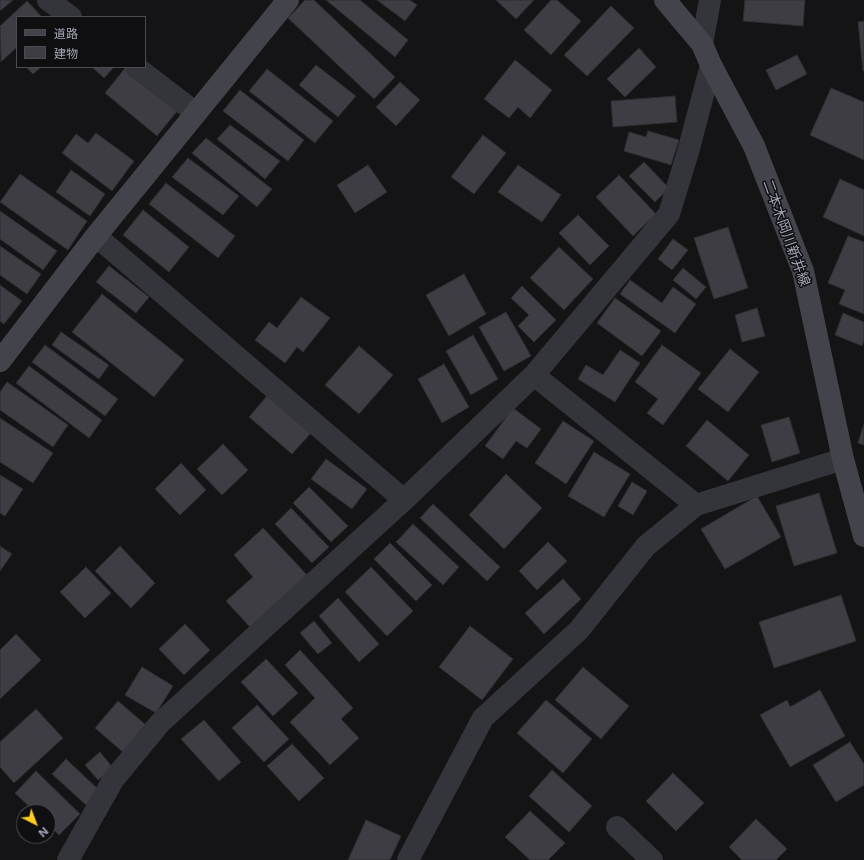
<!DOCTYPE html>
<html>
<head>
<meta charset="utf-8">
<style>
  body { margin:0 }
  #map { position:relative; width:864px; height:860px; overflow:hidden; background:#141416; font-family:Inter,"Noto Sans JP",sans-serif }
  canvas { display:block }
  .legend { position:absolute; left:16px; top:16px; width:130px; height:52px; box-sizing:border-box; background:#0f0f11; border:1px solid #4b4c53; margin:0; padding:5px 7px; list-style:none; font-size:12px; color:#a4a8b7 }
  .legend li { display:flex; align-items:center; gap:8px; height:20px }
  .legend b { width:20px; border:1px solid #4b4c53 }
  .north { position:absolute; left:16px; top:804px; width:40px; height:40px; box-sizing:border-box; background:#0f0f11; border:1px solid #4b4c53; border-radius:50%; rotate:138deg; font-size:11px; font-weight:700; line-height:16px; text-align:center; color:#a4a8b7 }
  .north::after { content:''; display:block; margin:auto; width:14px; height:18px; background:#fc2; clip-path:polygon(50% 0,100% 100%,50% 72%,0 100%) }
</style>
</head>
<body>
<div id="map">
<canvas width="864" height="860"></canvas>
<ul class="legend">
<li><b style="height:5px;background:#42434b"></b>道路</li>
<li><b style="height:11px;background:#3e3d43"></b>建物</li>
</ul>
<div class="north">N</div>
</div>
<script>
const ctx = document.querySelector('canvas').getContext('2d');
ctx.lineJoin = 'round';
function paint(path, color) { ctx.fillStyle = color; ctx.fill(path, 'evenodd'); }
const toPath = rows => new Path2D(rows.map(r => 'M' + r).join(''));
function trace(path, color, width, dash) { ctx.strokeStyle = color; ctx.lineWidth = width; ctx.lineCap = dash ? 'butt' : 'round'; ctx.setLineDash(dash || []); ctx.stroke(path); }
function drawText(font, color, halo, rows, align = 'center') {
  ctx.font = font + ' Inter,"Noto Sans JP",sans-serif'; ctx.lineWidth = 3; ctx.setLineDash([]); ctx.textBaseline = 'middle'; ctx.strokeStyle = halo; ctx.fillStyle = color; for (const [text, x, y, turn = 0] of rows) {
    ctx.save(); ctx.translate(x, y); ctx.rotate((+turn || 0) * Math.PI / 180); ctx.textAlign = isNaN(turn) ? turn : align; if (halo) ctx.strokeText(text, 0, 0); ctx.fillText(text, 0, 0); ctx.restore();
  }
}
const building = toPath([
  [0,0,13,0,0,11,0,0],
  [305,0,314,0,395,77,374,99,288,18,305,0],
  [326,0,360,0,408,40,395,57,326,0],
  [377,0,410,0,417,5,405,21,377,0],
  [496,0,534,0,516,19,496,0],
  [551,0,557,0,581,21,551,55,524,30,551,0],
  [745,0,805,0,803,26,743,21,745,0],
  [27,1,42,17,17,17,17,47,1,62,0,26,27,1],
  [611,6,634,28,587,76,564,55,611,6],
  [864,21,864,71,863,71,858,22,864,21],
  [639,48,656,67,625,97,607,79,639,48],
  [797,55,807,74,776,90,766,70,797,55],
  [515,60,552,90,530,118,518,107,509,118,484,99,515,60],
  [316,65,356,96,338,117,299,85,316,65],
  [26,67,41,67,33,74,26,67],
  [92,67,114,67,104,78,92,67],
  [126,67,178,110,157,136,105,93,126,67],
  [267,69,333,121,315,143,249,91,267,69],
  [400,82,420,100,396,126,376,107,400,82],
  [831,88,864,102,864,160,810,135,831,88],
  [240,90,304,140,288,161,223,111,240,90],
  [675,96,677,122,613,127,611,101,675,96],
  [230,125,280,161,265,179,217,139,230,125],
  [648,131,679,140,671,165,624,151,629,132,646,137,648,131],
  [96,133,134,161,112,191,62,153,76,134,88,143,96,133],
  [483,135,506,153,474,194,451,177,483,135],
  [206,138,272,189,257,207,192,153,206,138],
  [188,158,239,196,223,215,172,177,188,158],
  [644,162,669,188,655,202,629,176,644,162],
  [368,165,387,192,355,213,337,185,368,165],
  [518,165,561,195,542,222,498,192,518,165],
  [71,170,105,194,90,216,56,192,71,170],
  [20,174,87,221,68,250,0,202,20,174],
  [619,175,656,214,633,236,596,197,619,175],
  [840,179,864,190,864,236,823,217,840,179],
  [166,183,235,236,218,258,149,204,166,183],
  [143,210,189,247,169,272,123,235,143,210],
  [0,211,57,251,43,270,0,239,0,211],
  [578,215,609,246,590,265,559,233,578,215],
  [728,227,748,288,714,299,694,238,728,227],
  [848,236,864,242,864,314,839,304,845,290,828,283,848,236],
  [673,239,688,250,672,270,658,259,673,239],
  [0,246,41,274,27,294,0,275,0,246],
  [559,247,593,279,564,310,530,278,559,247],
  [109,266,149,297,136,313,96,282,109,266],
  [683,268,706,287,696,299,673,280,683,268],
  [464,274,486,314,449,336,426,295,464,274],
  [630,280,662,303,673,287,696,304,675,333,620,294,630,280],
  [0,285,22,301,4,324,0,321,0,285],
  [522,286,556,320,534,342,518,326,529,315,511,298,522,286],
  [102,294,184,360,154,397,72,332,102,294],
  [301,297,330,318,303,352,297,347,285,363,255,340,269,322,277,328,301,297],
  [615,298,661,331,642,356,597,323,615,298],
  [757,308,765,336,742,342,735,315,757,308],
  [506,312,531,356,504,371,479,327,506,312],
  [843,313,864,322,864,340,862,346,835,335,843,313],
  [61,332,109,365,99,379,52,345,61,332],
  [473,335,498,379,471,395,446,351,473,335],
  [45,345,118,399,105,416,32,362,45,345],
  [662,345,701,373,663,425,647,413,658,399,635,382,662,345],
  [359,346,393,375,359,414,325,385,359,346],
  [730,349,759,372,728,412,698,389,730,349],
  [620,350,640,363,615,402,578,379,586,365,603,375,620,350],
  [444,364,469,407,442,423,418,379,444,364],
  [29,366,102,420,89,438,16,383,29,366],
  [7,382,68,425,53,447,0,410,0,392,7,382],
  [267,396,311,433,292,454,249,417,267,396],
  [513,408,541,429,527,448,516,441,503,459,485,446,513,408],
  [789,417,800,453,772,462,761,425,789,417],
  [0,418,53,453,33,483,0,462,0,418],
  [707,420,749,455,728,481,686,446,707,420],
  [563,421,594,441,566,484,535,463,563,421],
  [864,424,864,445,858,443,864,424],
  [223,444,248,470,222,495,197,469,223,444],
  [594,452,630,474,604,517,568,496,594,452],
  [326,459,367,489,352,509,311,479,326,459],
  [181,463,206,490,180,515,155,489,181,463],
  [506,474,542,508,504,549,469,515,506,474],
  [0,475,23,489,5,516,0,513,0,475],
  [632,482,647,491,633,515,618,506,632,482],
  [309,487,348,526,331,542,293,503,309,487],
  [819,493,837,553,794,566,776,506,819,493],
  [757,496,781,537,725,569,701,529,757,496],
  [433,504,500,567,487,581,420,518,433,504],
  [291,508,329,547,312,563,275,524,291,508],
  [413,524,459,567,443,585,396,542,413,524],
  [263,528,307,575,250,627,226,601,253,577,234,555,263,528],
  [548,542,567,561,537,590,519,571,548,542],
  [390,543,432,585,416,601,374,559,390,543],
  [0,546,12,554,0,571,0,546],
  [120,546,155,583,131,608,95,571,120,546],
  [86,567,111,593,85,618,60,592,86,567],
  [371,567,413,611,387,636,345,592,371,567],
  [563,579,581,599,544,634,525,613,563,579],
  [841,595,856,641,774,668,759,622,841,595],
  [338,598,379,644,359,662,319,616,338,598],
  [314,621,332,643,318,654,300,633,314,621],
  [185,624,210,650,184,675,159,649,185,624],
  [470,626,513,659,482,700,439,667,470,626],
  [16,634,41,660,0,699,0,650,16,634],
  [300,650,353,708,341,719,359,738,330,765,290,722,315,698,285,665,300,650],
  [266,659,298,693,273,716,241,682,266,659],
  [142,667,173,686,156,713,125,695,142,667],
  [583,667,629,706,601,739,555,700,583,667],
  [820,690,845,736,790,767,760,715,787,700,790,707,820,690],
  [546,700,592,739,563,773,517,733,546,700],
  [118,701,147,726,124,753,95,728,118,701],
  [257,705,289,739,264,762,232,728,257,705],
  [36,709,63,738,14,783,0,767,0,742,36,709],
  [204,720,241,762,219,781,181,739,204,720],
  [850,742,864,764,864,785,836,802,813,765,850,742],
  [292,744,324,778,299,801,267,766,292,744],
  [100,752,113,768,98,780,85,765,100,752],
  [66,759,99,790,86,805,52,774,66,759],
  [552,770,592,806,569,832,529,796,552,770],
  [36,771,80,814,59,835,48,824,48,812,35,812,15,793,36,771],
  [673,773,704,803,676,831,646,801,673,773],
  [530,811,565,843,548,860,530,860,505,837,530,811],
  [756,819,787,849,776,860,742,860,729,847,756,819],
  [366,820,401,836,390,860,348,860,366,820]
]);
paint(building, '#3e3d43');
trace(building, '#2e2d32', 1);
trace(toPath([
  [48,0,71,17],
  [702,44,710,0],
  [136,67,196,113],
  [96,236,404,500],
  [534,375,696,505],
  [617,827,652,860],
  [68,860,113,780,160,723,404,500,534,375,669,214,688,152,711,65],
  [408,860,483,718,579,630,646,546,696,505,843,459]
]), '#34353b', 22);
trace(toPath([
  [665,0,702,44,711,65,754,146,803,271,843,459,864,536],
  [0,361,96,236,288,0]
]), '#42434b', 22);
drawText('14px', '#a4a8b7', '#0f0f11', [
  ["二本木岡川新井線",786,233,70]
]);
</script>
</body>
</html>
